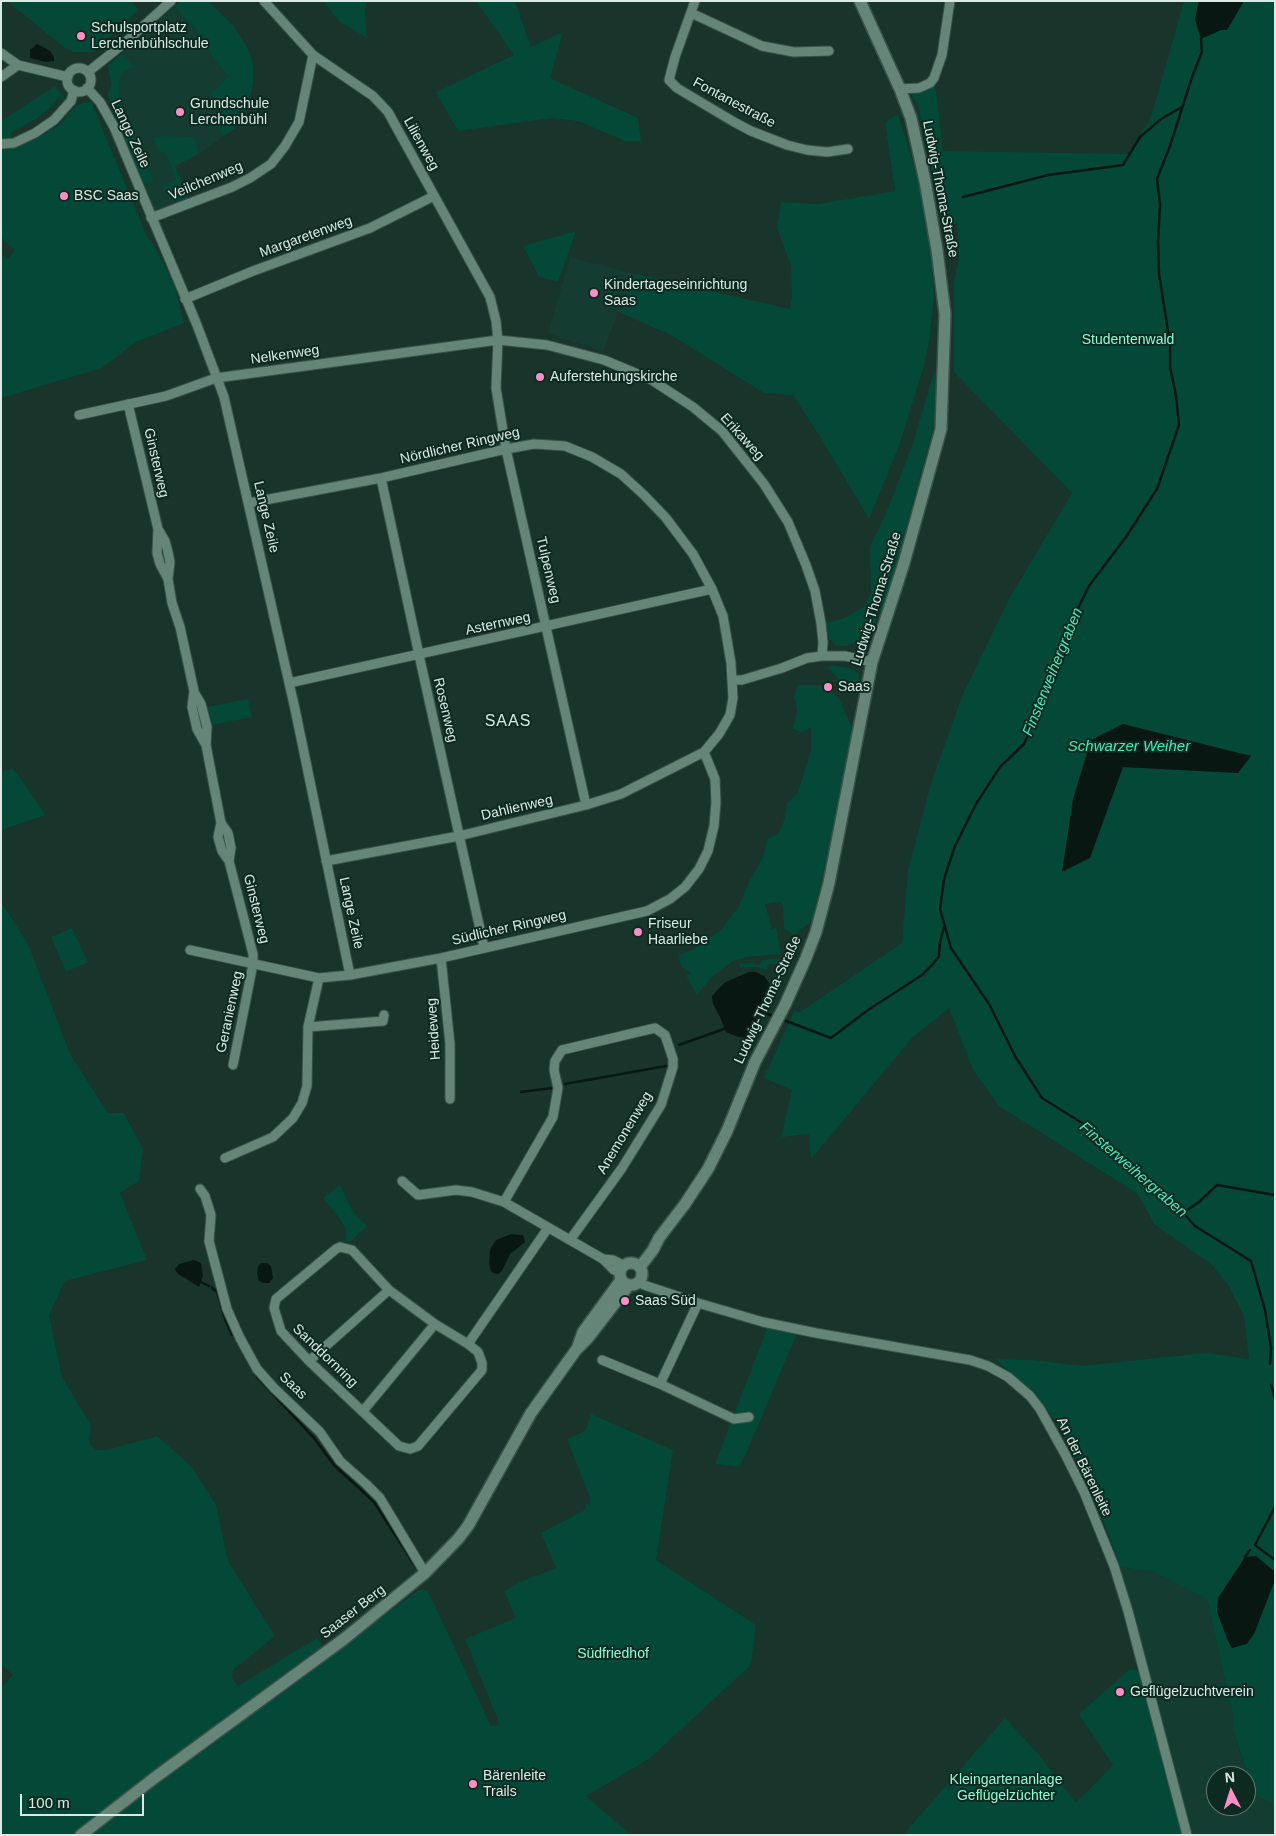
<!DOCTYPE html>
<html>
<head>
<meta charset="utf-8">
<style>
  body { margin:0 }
  #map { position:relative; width:1276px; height:1836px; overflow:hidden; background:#18342b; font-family:Arial,sans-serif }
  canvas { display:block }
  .frame { position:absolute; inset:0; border:2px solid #daeae4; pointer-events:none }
  .north { position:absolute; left:1206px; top:1766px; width:50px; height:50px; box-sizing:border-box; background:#0d2a21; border:1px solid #5f776f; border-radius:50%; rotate:355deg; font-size:14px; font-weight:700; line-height:20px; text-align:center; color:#daeae4 }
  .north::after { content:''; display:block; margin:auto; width:18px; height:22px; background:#fb8fc5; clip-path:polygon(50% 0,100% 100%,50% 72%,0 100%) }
  .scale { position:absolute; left:20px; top:1794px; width:124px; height:22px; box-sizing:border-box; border:2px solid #daeae4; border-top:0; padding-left:6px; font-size:15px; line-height:18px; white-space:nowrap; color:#daeae4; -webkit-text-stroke:4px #0d2a21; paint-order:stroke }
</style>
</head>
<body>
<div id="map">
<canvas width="1276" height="1836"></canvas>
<div class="frame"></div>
<div class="north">N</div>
<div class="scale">100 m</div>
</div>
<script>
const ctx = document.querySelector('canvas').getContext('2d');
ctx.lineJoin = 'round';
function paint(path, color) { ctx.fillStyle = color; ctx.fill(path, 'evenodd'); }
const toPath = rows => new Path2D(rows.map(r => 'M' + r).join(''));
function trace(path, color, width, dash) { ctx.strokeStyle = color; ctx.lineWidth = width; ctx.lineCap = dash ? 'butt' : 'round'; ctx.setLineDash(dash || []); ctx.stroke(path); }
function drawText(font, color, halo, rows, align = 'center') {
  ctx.font = font + ' Arial,sans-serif'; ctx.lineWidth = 4; ctx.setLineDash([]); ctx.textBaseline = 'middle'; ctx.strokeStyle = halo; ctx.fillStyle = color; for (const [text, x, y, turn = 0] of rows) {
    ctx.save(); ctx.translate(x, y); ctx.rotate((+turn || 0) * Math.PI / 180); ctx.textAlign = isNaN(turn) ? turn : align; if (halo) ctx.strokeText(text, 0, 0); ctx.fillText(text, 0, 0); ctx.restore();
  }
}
paint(toPath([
  [181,1,208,1,234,26,248,49,253,64,253,84,249,103,242,123,199,154,176,166,189,199,155,212,115,120,108,95,111,84,108,66],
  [570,257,635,274,621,313,618,312,603,352,548,333],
  [1120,1567,1154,1572,1207,1599,1234,1721,1233,1730,1254,1795,1275,1805,1275,1835,1190,1835],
  [1216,1776,1246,1776,1246,1806,1216,1806]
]), '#153c30');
paint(toPath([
  [7,1,131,1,139,10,94,52,74,52,65,48],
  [181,1,208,1,234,26,248,49,253,64,253,84,249,103,242,123,224,136,213,120,225,110,210,94,229,77,200,40,197,29,174,7],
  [323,1,367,1,365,12,367,38,339,21],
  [476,1,515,1,531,47,563,32,550,78,638,118,641,141,625,141,578,121,552,118,458,131,436,92,514,55],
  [1184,1,1199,1,1195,19,1201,39,1221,30,1227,30,1244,1,1275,1,1275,1572,1256,1556,1245,1557,1232,1578,1254,1634,1275,1580,1275,1805,1255,1795,1233,1730,1234,1721,1207,1599,1154,1572,1120,1567,1084,1467,1057,1423,1035,1393,995,1359,1033,1360,1082,1366,1206,1353,1249,1359,1244,1316,1229,1286,1212,1265,1154,1224,1138,1194,999,1106,973,1070,949,1008,913,1037,811,1159,809,1134,781,1137,792,1090,764,1078,794,1011,800,1012,902,943,908,871,931,783,963,694,1009,599,1072,493,954,372,954,281,959,259,957,223,945,230,918,105,911,94,930,88,933,84,936,91,943,151,1128,154,1151,117],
  [1123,724,1251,756,1238,773,1123,767],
  [121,54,135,67,124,71,119,79,119,90,125,120,139,144,154,181,143,183,115,120,108,95,111,84,108,66],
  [55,86,66,100,65,101,59,97,47,111,36,119,10,133,12,140,1,142,1,121],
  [91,101,148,239,151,240,174,284,184,323,136,342,102,368,1,398,1,254,8,259,15,250,4,241,1,235,1,149,30,142,58,126,77,105],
  [898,114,919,181,931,251,934,298,928,347,924,366,899,446,869,519,819,435,793,395,764,393,671,335,621,313,635,274,790,309,792,297,791,266,777,228,781,202,818,204,895,191,885,122],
  [163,136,194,137,199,154,175,166,189,199,176,205,162,186,176,179,165,152,160,153,153,138],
  [576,231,558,282,539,277,523,246],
  [934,372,939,372,943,374,933,429,887,598,875,622,868,633,858,641,846,646,837,646,829,639,827,623,844,618,864,607,871,593,870,547,887,511,913,443],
  [830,665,849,668,855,671,859,675,860,685,858,688,851,689,846,687,828,668],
  [798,685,824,685,839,698,851,726,852,738,844,783,812,921,794,935,784,929,783,906,781,902,765,904,772,930,776,927,781,954,747,957,733,961,711,978,697,995,686,975,692,973,683,968,680,963,679,955,692,950,720,931,739,906,748,884,763,857,767,839,778,834,784,821,787,804,798,792,811,750,811,728,801,732,793,729,797,710,794,697],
  [248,699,252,717,212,725,208,707],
  [13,768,46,815,1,830,1,772],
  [1,902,28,944,70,1054,108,1113,124,1113,143,1149,139,1181,120,1193,147,1260,65,1281,49,1315,62,1377,91,1425,89,1443,96,1450,107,1450,157,1436,191,1466,216,1505,228,1561,275,1636,233,1670,232,1678,238,1686,317,1638,323,1646,257,1694,275,1699,417,1591,423,1589,428,1591,491,1726,500,1725,465,1639,516,1618,504,1591,520,1582,556,1568,541,1533,585,1510,586,1503,590,1505,590,1498,567,1439,585,1431,591,1414,673,1450,656,1560,756,1625,751,1665,649,1759,586,1796,631,1835,1,1835,1,1688,13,1675,1,1664],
  [227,1722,218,1741,176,1771,167,1765],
  [72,928,88,962,66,972,51,937],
  [769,959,782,959,784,973,782,984,777,964,769,964,766,970,757,967,740,968,739,964,754,962,755,965,760,965,761,961],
  [340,1185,353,1212,367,1226,351,1241,346,1241,346,1229,340,1219,323,1198],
  [768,1326,797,1333,749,1447,739,1467,715,1464],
  [1130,1669,1142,1671,1185,1835,903,1835,1005,1718,1039,1755,1076,1803,1113,1765,1079,1714]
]), '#044837');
paint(toPath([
  [1199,1,1244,1,1227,30,1221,30,1201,39,1195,19],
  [37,44,50,51,54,57,54,61,46,62,30,58,30,50],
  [1123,724,1251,756,1238,773,1123,767,1090,858,1062,872,1073,799,1091,740],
  [749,972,756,972,764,976,769,983,768,996,760,1016,747,1038,738,1037,726,1032,720,1017,713,1004,712,996,724,983],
  [511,1234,523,1235,525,1242,510,1254,502,1271,498,1274,493,1273,491,1271,489,1264,490,1251,492,1246,496,1240],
  [194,1260,201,1263,203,1276,199,1287,177,1273,175,1269,179,1264],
  [261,1263,267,1263,271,1266,273,1278,269,1283,263,1283,259,1281,257,1273,258,1267],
  [1256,1556,1275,1572,1275,1580,1254,1634,1247,1644,1232,1648,1228,1641,1217,1612,1218,1598,1245,1557]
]), '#081712');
trace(toPath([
  [1201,39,1202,52,1192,77,1170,146,1157,179,1160,205,1158,241,1159,274,1170,344,1170,367,1176,396,1179,425,1157,489,1126,537,1089,586,1067,631,1052,671,1041,706,1024,744,1000,767,976,804,955,846,944,879,940,909,951,948,989,1004,1015,1056,1042,1098,1087,1126,1116,1157,1177,1206,1195,1226,1251,1261,1265,1310,1271,1348,1270,1364],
  [963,197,1048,175,1123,165,1140,137,1161,119,1182,107],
  [762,1012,776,1017],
  [781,1019,831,1038,868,1010,922,975,933,964,939,956,940,942,944,927],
  [679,1045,724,1029],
  [565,1084,666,1066],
  [521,1092,552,1088],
  [1183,1213,1199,1202,1217,1185,1275,1195],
  [201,1282,209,1286],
  [212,1288,217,1292,225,1319,232,1335],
  [257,1377,314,1438,334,1465,374,1502,416,1567],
  [1271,1385,1275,1398],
  [1275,1507,1255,1545,1275,1560],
  [1245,1557,1250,1550]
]), '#081712', 2.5);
const minor = toPath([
  [264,1,313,55,373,96,388,112,490,297,496,321,498,340,496,388,506,449,586,805],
  [695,1,675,57,669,80,677,88,734,122,751,131,787,145,807,150,827,152,848,149],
  [691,13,762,46,794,52,829,51],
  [1,53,18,65,68,77],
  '67 80a12 12 0 1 1 24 0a12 12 0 1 1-24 0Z',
  [88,72,128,40,171,1],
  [1,77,18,65],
  [87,88,100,102,114,127,197,325,224,397,295,709,350,975],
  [900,89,919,88,930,83,934,78,942,55,950,1],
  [1,144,14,143,35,133,54,120,71,101,74,90],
  [151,218,232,187,250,178,271,164,285,146,299,122,313,55],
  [185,299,253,271,370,228,434,196],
  [128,404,158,529,165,541,168,552,170,562,168,579,172,603,180,627,194,691,192,707,197,729,206,745],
  [79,415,166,396,216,378,498,340,547,345,604,360,650,379,693,407,722,431,764,484,788,522,806,565,815,591,821,623,823,642,822,656],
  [381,478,419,655,484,947],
  [249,503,381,478,506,449,534,444,565,446,592,457,621,474,644,495,666,518,693,554,712,589,723,616,731,663,733,698,730,715,719,734,704,752,621,794,586,805,459,836,326,861],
  [158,529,157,553,160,564,168,579],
  [732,680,742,680,782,668,807,658,822,656,845,656,872,662],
  [289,683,712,589],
  [194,692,201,704,207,727,206,745,221,823,228,833,231,848,229,861],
  [221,823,218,837,222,851,229,861,253,954,253,964,233,1065],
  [190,950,319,978,350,975,441,958,647,911,670,899,685,887,699,869,708,851,714,826,716,802,715,779,704,752],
  [441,958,450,1044,450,1099],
  [308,1027,383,1021,384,1015],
  [225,1158,273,1137,293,1118,302,1103,307,1086,308,1027,319,978],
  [402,1181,418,1195,456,1190,472,1192,504,1202,603,1259,614,1270,619,1272],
  [200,1189,205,1196,211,1215,209,1241,227,1309,240,1338,257,1369,274,1388,320,1432,340,1461,366,1484,380,1498,425,1573],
  [504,1202,553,1117,558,1088,554,1070,555,1061,562,1050,655,1028,665,1035,673,1059,673,1067,661,1105,622,1168,570,1240],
  [340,1247,352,1250,389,1290,435,1324,468,1344,478,1352,482,1363,482,1370,418,1446,410,1449,399,1446,309,1361,281,1331,274,1308,276,1299,336,1249,340,1247],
  [603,1259,613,1260,623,1265],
  [639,1282,644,1285,698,1303,763,1322,816,1333,970,1360,988,1366,1008,1377,1030,1396,1040,1409,1065,1454,1084,1492,1114,1566,1128,1611,1187,1835],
  [468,1344,548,1228],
  [602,1360,660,1384,734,1419,749,1417],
  [309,1361,389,1290],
  [660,1384,698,1303],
  [363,1411,435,1324]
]);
const tertiary = toPath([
  '620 1274a11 11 0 1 1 22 0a11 11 0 1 1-22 0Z',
  [640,1267,653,1250,659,1238,685,1204,708,1169,727,1131,755,1062,785,1005,806,958,816,932,829,883,872,662,904,563,941,429,945,314,937,250,925,181,911,118,900,89,860,1],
  [578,1346,583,1332,621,1280],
  [81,1835,153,1779,344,1639,425,1573,458,1539,468,1526,531,1413,576,1350,588,1338,629,1285]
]);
trace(minor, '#395249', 11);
trace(tertiary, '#395249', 14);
trace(minor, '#668579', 9);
trace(tertiary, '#668579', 11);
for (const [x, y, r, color] of [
  [81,36,5,"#fb8fc5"],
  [180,112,5,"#fb8fc5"],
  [64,196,5,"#fb8fc5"],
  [594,293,5,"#fb8fc5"],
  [540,377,5,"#fb8fc5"],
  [828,687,5,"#fb8fc5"],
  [638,932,5,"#fb8fc5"],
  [625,1301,5,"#fb8fc5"],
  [1120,1692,5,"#fb8fc5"],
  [473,1784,5,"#fb8fc5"]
]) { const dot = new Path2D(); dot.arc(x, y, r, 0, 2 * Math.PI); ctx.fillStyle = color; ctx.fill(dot); trace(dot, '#0d2a21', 2); }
drawText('14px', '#daeae4', '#0d2a21', [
  ["Schulsportplatz",91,28],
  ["Lerchenbühlschule",91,44],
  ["Grundschule",190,104],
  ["Lerchenbühl",190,120],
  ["BSC Saas",74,196],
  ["Kindertageseinrichtung",604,285],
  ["Saas",604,301],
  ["Auferstehungskirche",550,377],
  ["Saas",838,687],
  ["Friseur",648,924],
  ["Haarliebe",648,940],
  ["Saas Süd",635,1301],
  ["Geflügelzuchtverein",1130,1692],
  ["Bärenleite",483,1776],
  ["Trails",483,1792]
], 'left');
drawText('14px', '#daeae4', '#0d2a21', [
  ["Fontanestraße",734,103,28],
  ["Lange Zeile",130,134,65],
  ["Lilienweg",421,144,61],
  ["Veilchenweg",206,181,-23],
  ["Ludwig-Thoma-Straße",940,189,79],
  ["Margaretenweg",306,237,-20],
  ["Nelkenweg",285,355,-8],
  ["Erikaweg",742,437,48],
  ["Nördlicher Ringweg",460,446,-13],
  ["Ginsterweg",156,463,77],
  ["Lange Zeile",266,517,77],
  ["Tulpenweg",548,570,77],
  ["Ludwig-Thoma-Straße",877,599,-73],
  ["Asternweg",498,624,-12],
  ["Rosenweg",445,710,77],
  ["Dahlienweg",517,808,-13],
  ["Ginsterweg",256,909,76],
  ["Lange Zeile",351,913,78],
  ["Südlicher Ringweg",509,928,-13],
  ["Ludwig-Thoma-Straße",768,1000,-65],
  ["Geranienweg",230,1012,-78],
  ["Heideweg",434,1029,-94],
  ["Anemonenweg",625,1133,-59],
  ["Sanddornring",325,1356,44],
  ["Saas",293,1386,44],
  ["An der Bärenleite",1084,1467,64],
  ["Saaser Berg",353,1612,-38]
]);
drawText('14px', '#8cfcd6', '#0d2a21', [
  ["Studentenwald",1128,340],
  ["Südfriedhof",613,1654],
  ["Kleingartenanlage",1006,1780],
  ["Geflügelzüchter",1006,1796]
]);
drawText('italic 15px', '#48e7b9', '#0d2a21', [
  ["Finsterweihergraben",1053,672,-68],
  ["Schwarzer Weiher",1129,747],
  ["Finsterweihergraben",1133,1170,41]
]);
ctx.letterSpacing = '1px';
drawText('16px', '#daeae4', '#0d2a21', [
  ["SAAS",508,722]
]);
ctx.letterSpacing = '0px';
</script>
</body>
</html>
